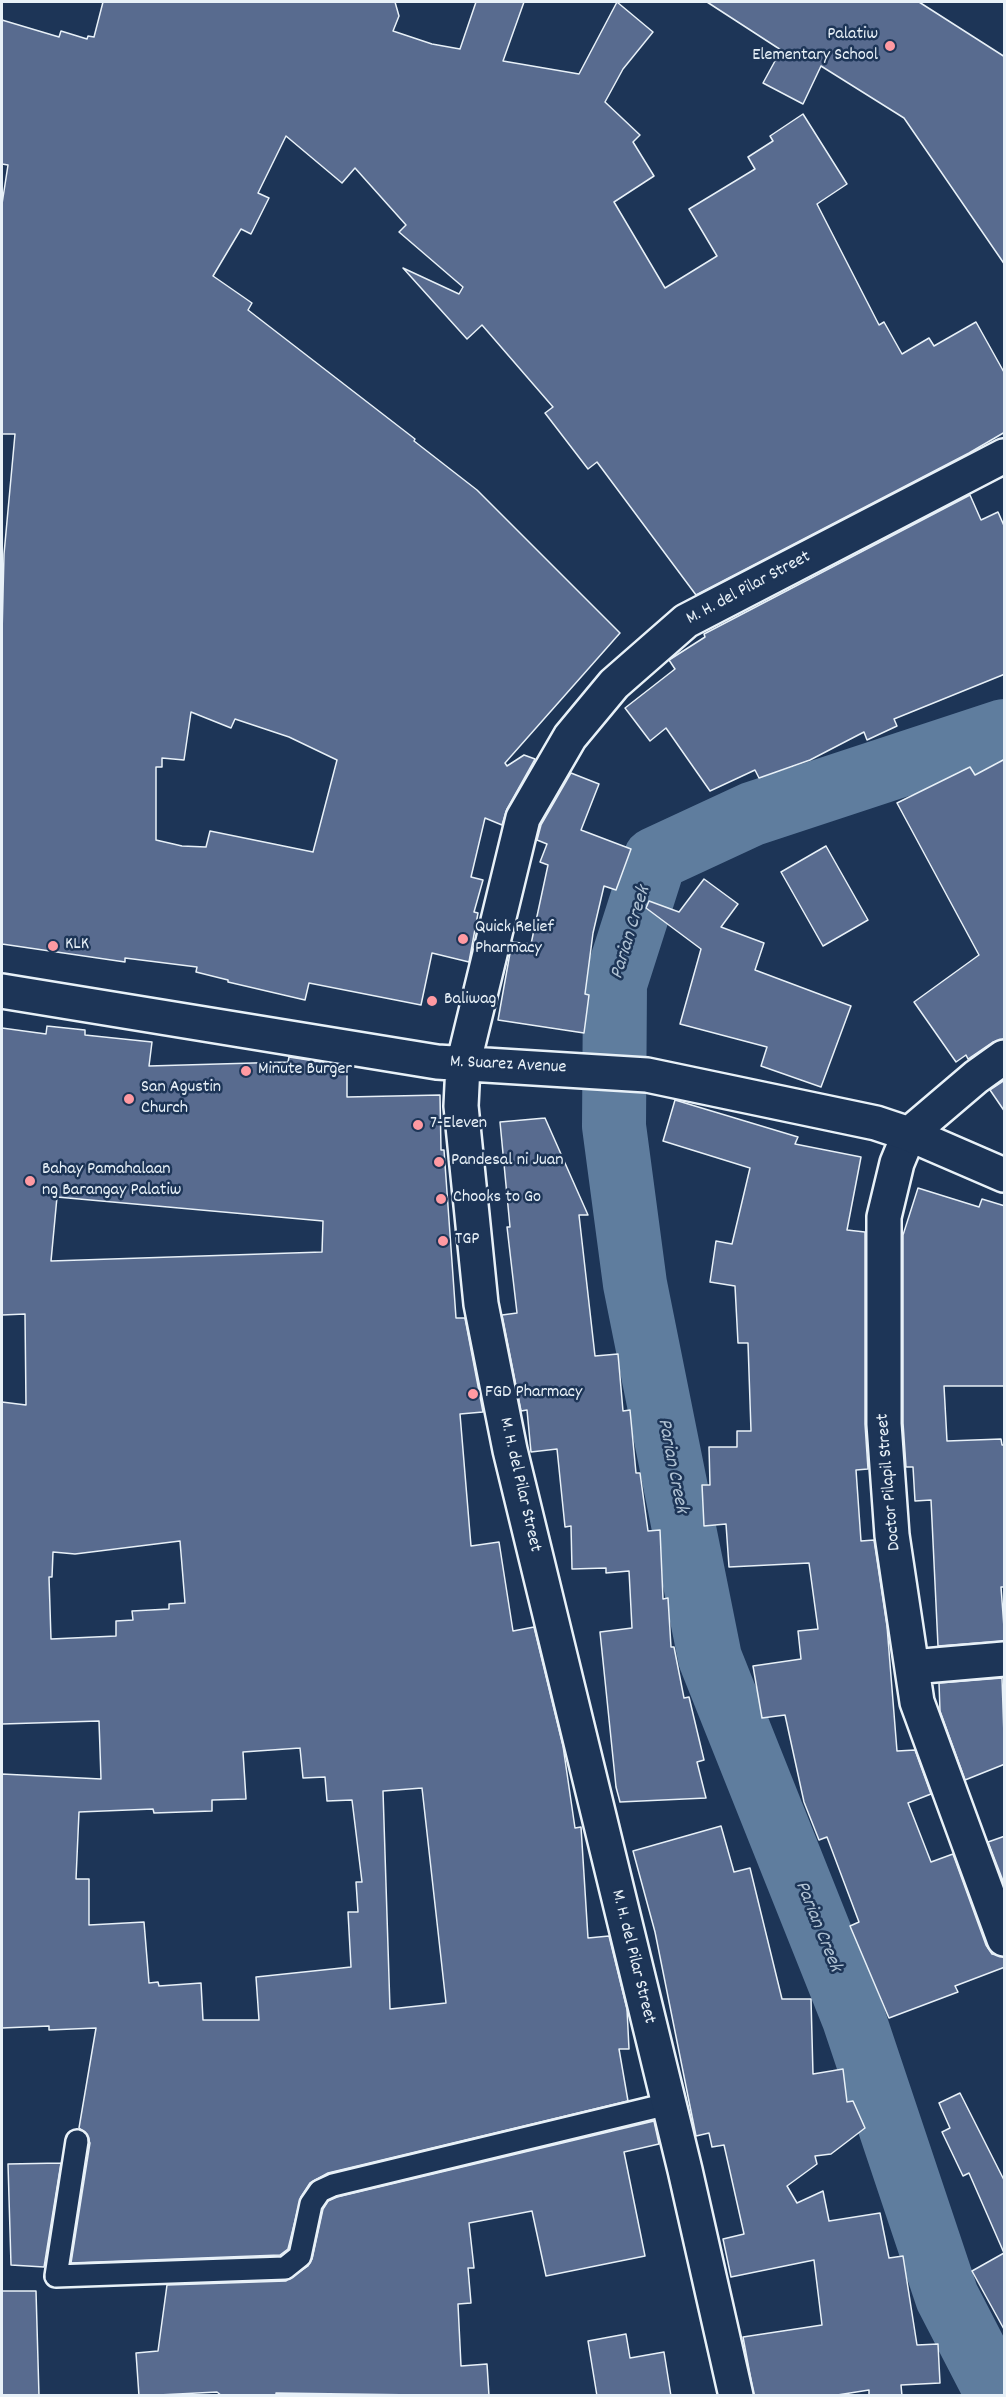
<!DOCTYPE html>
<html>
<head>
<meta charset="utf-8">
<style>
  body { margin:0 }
  #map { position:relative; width:1006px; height:2397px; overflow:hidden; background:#1d3557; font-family:Dekko,sans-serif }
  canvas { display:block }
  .frame { position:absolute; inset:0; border:3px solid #e8f1f8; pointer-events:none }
</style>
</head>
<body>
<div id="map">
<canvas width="1006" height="2397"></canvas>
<div class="frame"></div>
</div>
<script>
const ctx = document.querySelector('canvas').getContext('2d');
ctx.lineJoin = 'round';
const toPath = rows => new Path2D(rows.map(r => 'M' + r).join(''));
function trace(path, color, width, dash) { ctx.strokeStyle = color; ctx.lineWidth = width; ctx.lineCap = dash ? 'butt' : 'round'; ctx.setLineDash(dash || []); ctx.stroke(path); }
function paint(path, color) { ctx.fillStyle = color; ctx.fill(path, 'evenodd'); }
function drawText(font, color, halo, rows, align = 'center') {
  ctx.font = font + ' Dekko,sans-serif'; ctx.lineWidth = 5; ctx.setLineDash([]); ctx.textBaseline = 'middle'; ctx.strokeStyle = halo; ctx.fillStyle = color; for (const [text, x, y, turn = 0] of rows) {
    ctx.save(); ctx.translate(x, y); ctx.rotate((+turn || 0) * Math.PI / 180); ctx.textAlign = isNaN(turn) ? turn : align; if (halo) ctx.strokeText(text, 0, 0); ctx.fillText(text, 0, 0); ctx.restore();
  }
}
trace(toPath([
  [1001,2396,993,2386,947,2297,854,2019,710,1658,635,1284,614,1126,615,984,655,859,752,814,1004,731]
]), '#5f7d9e', 64);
const building = toPath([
  [103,2,395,2,399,16,393,31,432,44,460,49,476,2,524,2,503,61,579,74,617,2,653,32,623,69,605,102,640,135,633,142,654,176,614,202,665,288,717,256,689,209,755,169,748,157,773,141,770,136,803,114,847,184,817,204,879,325,884,322,902,354,929,338,934,346,976,322,1005,374,1005,432,969,453,696,595,597,462,588,469,545,413,553,407,482,325,467,339,403,268,459,294,463,287,399,232,406,225,355,168,342,183,286,136,258,193,269,198,251,234,241,229,213,276,252,303,248,310,415,439,414,441,477,490,620,633,505,763,507,766,524,755,535,759,507,809,502,825,485,818,471,877,483,880,474,912,478,913,469,962,432,953,421,1005,309,983,305,1000,228,982,228,980,196,972,197,967,125,958,125,962,2,944,2,634,4,554,15,434,2,434,2,204,8,165,2,164,2,20,59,37,61,31,87,39,88,36,94,37,103,2],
  [191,712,231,728,235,719,289,737,337,760,313,852,210,831,206,847,182,846,156,840,156,767,162,767,162,758,184,760,191,712],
  [707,2,919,2,1005,57,1005,265,904,118,821,66,803,104,763,83,781,50,707,2],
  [970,495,981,520,998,512,1005,528,1005,674,894,719,897,726,867,740,864,732,810,760,759,778,755,770,710,791,666,728,650,741,625,708,675,669,669,660,705,637,704,634,970,495],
  [1005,759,1005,1039,993,1042,968,1059,966,1055,956,1062,914,1002,979,955,897,803,970,767,975,775,1005,759],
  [571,773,599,784,581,830,631,849,616,890,604,886,593,933,585,994,589,995,584,1033,498,1020,512,942,531,944,548,865,540,862,547,844,537,840,541,825,571,773],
  [826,846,868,920,823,946,781,872,826,846],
  [704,879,738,904,721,927,764,943,755,970,851,1006,821,1087,761,1066,767,1047,680,1024,701,949,646,908,649,901,679,912,704,879],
  [47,1026,85,1030,85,1035,152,1042,149,1066,288,1062,289,1057,347,1066,347,1097,440,1095,441,1150,444,1150,456,1318,465,1318,483,1412,460,1414,471,1546,499,1542,513,1631,534,1627,563,1746,575,1828,581,1827,588,1938,609,1936,627,2009,629,2049,619,2049,628,2101,328,2173,310,2183,301,2197,288,2249,280,2255,71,2263,90,2143,85,2132,79,2128,96,2028,49,2030,49,2026,2,2028,2,1774,101,1779,99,1721,2,1724,2,1402,26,1405,25,1314,2,1315,2,1028,46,1034,47,1026],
  [57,1197,323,1221,322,1252,51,1261,57,1197],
  [180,1541,185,1603,169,1604,169,1609,132,1611,133,1620,116,1621,116,1636,51,1639,49,1577,52,1577,53,1552,75,1554,180,1541],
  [300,1748,303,1778,325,1777,327,1801,352,1800,362,1882,356,1882,358,1912,348,1912,351,1967,256,1977,259,2020,203,2020,201,1983,159,1986,158,1982,149,1983,144,1922,89,1925,89,1879,76,1879,79,1812,153,1809,154,1813,212,1811,212,1800,246,1799,243,1752,300,1748],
  [422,1788,446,2003,390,2009,383,1791,422,1788],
  [1005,1080,1005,1112,990,1090,1005,1080],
  [675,1100,798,1137,795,1144,861,1157,847,1230,865,1232,865,1424,868,1469,856,1470,861,1541,874,1540,887,1626,897,1751,915,1750,931,1794,908,1803,931,1862,953,1854,986,1945,992,1954,1005,1957,1005,1967,955,1986,958,1992,889,2018,850,1926,859,1922,827,1837,819,1840,804,1802,785,1715,762,1718,753,1666,801,1659,798,1631,818,1629,809,1563,729,1567,726,1524,704,1526,702,1485,710,1485,709,1447,737,1447,737,1431,751,1431,748,1343,738,1343,735,1286,710,1282,716,1241,732,1244,750,1168,663,1141,675,1100],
  [545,1118,588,1215,579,1215,595,1356,618,1354,623,1411,630,1410,636,1473,640,1473,648,1531,660,1530,663,1599,668,1598,671,1647,674,1647,684,1698,689,1697,704,1760,697,1762,706,1798,620,1802,616,1787,600,1632,632,1628,629,1571,606,1573,606,1568,572,1569,571,1526,565,1527,557,1449,531,1452,527,1410,521,1411,502,1315,517,1313,507,1227,510,1227,500,1122,545,1118],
  [918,1188,979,1207,982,1199,1005,1206,1005,1386,944,1386,947,1441,1001,1439,1002,1445,1005,1445,1005,1587,1001,1587,1005,1641,938,1646,931,1500,915,1501,913,1467,906,1467,903,1423,903,1235,918,1188],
  [1002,1678,1005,1764,965,1780,940,1711,939,1683,1002,1678],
  [721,1826,734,1872,750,1868,782,1999,811,1999,813,2074,843,2069,847,2102,853,2101,865,2128,831,2154,815,2156,817,2164,787,2186,797,2203,823,2191,829,2221,880,2213,889,2258,903,2256,917,2345,938,2344,940,2383,901,2385,902,2396,869,2396,869,2390,831,2396,754,2396,743,2337,822,2325,814,2260,731,2277,723,2239,744,2234,724,2145,712,2147,709,2133,696,2136,655,1932,633,1851,721,1826],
  [1005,1836,1005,1886,988,1842,1005,1836],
  [960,2093,1005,2182,1005,2331,972,2271,1004,2253,969,2173,963,2176,942,2132,950,2128,939,2103,960,2093],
  [654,2121,659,2144,624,2152,645,2256,546,2276,532,2211,469,2223,474,2268,468,2268,471,2303,458,2304,461,2366,487,2364,489,2396,276,2393,276,2396,222,2396,217,2392,139,2396,136,2353,158,2351,167,2285,286,2281,308,2266,312,2259,323,2209,328,2201,337,2197,654,2121],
  [61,2163,44,2267,11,2265,8,2164,61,2163],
  [2,2291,36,2291,39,2396,2,2396,2,2291],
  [626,2334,630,2358,664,2352,671,2396,597,2396,588,2341,626,2334]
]);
paint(building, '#586b8f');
trace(building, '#e8f1f8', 1.5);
const service = toPath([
  [77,2141,56,2276,285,2268,300,2256,311,2204,320,2191,333,2185,668,2104]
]);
const minor = toPath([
  [909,1134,897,1163,884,1217,884,1424,892,1535,917,1702,1004,1939],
  [912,1667,1004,1659]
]);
const tertiary = toPath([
  [2,991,437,1062,647,1075,876,1123,909,1134,1004,1175],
  [909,1134,976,1077,1004,1057],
  [736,2396,685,2170,510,1450,481,1304,461,1106,463,1065,523,818,570,737,614,684,686,621,1004,456]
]);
trace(service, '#e8f1f8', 26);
trace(minor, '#e8f1f8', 38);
trace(tertiary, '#e8f1f8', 38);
trace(service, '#1d3557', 21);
trace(minor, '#1d3557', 33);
trace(tertiary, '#1d3557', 33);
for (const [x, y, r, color] of [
  [890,46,6,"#ff9aa2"],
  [463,939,6,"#ff9aa2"],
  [53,946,6,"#ff9aa2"],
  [432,1001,6,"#ff9aa2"],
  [246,1071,6,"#ff9aa2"],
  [129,1099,6,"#ff9aa2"],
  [418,1125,6,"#ff9aa2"],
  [439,1162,6,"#ff9aa2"],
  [30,1181,6,"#ff9aa2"],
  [441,1199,6,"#ff9aa2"],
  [443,1241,6,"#ff9aa2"],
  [473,1394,6,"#ff9aa2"]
]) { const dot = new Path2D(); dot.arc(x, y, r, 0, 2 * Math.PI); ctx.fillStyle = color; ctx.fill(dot); trace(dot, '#1d3557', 2); }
drawText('18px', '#e8f1f8', '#1d3557', [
  ["Palatiw",878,36,"right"],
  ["Elementary School",878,57,"right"],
  ["Quick Relief",475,929],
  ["Pharmacy",475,950],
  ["KLK",65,946],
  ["Baliwag",444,1001],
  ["Minute Burger",258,1071],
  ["San Agustin",141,1089],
  ["Church",141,1110],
  ["7-Eleven",430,1125],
  ["Pandesal ni Juan",451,1162],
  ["Bahay Pamahalaan",42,1171],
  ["ng Barangay Palatiw",42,1192],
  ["Chooks to Go",453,1199],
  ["TGP",455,1241],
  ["FGD Pharmacy",485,1394]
], 'left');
drawText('18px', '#e8f1f8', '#1d3557', [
  ["M. H. del Pilar Street",749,589,-28],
  ["M. Suarez Avenue",508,1066,3],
  ["Doctor Pilapil Street",890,1482,-95],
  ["M. H. del Pilar Street",519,1485,77],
  ["M. H. del Pilar Street",632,1957,76]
]);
drawText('italic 20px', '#b1c3d4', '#1d3557', [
  ["Parian Creek",632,933,-73],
  ["Parian Creek",671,1466,79],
  ["Parian Creek",817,1927,68]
]);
</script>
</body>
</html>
